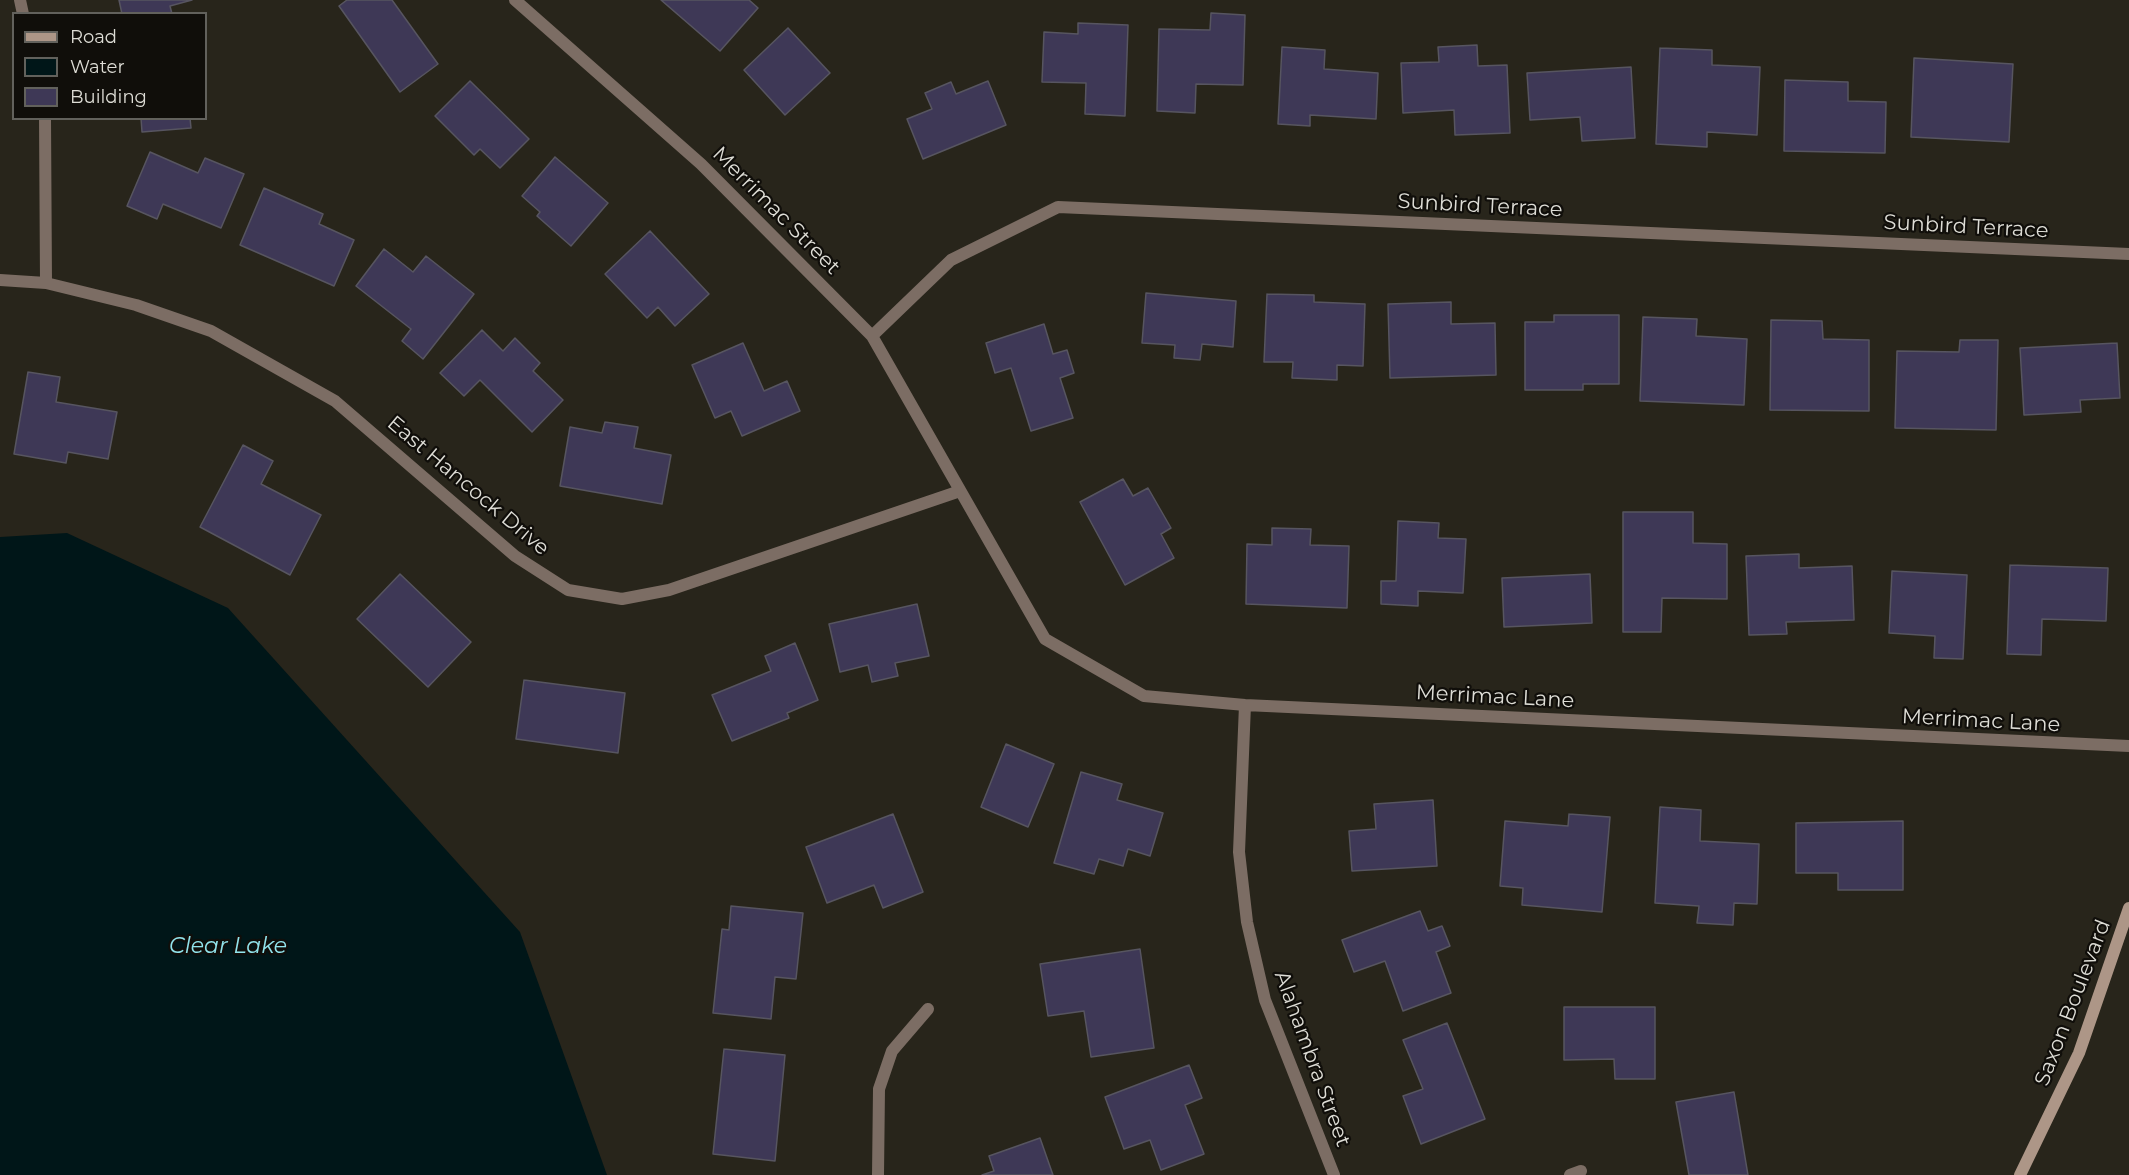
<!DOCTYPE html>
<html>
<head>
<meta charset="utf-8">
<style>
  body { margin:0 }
  #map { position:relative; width:2129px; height:1175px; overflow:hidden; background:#28251b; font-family:Montserrat,sans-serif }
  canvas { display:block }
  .legend { position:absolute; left:12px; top:12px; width:195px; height:108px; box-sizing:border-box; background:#100e0a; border:2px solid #62615c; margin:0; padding:8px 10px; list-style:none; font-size:18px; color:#deddd6 }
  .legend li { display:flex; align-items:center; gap:12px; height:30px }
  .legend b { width:30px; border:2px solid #62615c }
</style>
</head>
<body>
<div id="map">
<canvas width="2129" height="1175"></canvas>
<ul class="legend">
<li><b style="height:8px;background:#ad9687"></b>Road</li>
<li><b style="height:16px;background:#001618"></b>Water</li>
<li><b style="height:16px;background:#3e3856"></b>Building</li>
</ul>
</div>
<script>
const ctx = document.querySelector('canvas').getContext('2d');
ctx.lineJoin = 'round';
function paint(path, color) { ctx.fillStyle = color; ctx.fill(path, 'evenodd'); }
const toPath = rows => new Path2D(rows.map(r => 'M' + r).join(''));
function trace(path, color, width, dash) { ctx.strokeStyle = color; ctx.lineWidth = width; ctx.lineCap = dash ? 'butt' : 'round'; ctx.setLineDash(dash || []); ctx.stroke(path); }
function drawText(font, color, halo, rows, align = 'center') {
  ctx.font = font + ' Montserrat,sans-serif'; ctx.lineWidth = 4.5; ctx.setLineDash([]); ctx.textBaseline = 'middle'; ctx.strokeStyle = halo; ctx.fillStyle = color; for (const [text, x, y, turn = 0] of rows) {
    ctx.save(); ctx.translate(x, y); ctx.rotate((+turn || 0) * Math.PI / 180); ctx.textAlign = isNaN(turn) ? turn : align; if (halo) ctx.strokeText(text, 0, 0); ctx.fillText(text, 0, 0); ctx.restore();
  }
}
paint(toPath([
  [67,533,228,608,520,932,607,1175,0,1175,0,537]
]), '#001618');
const building = toPath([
  [119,0,192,0,170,6,172,14,122,14,119,0],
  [347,0,392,0,438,64,400,92,339,6,347,0],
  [661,0,749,0,758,8,720,51,661,0],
  [1211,13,1245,15,1243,85,1196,84,1195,113,1157,111,1159,29,1210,30,1211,13],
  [1078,23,1128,25,1125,116,1085,114,1086,83,1042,82,1044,32,1078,34,1078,23],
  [788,28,830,73,785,115,744,70,788,28],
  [1477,45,1478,66,1507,65,1510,133,1455,135,1454,110,1403,113,1401,63,1439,62,1438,47,1477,45],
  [1282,47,1325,50,1324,69,1378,73,1376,119,1310,115,1310,126,1278,124,1282,47],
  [1660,48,1712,50,1712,65,1760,67,1757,135,1707,132,1707,147,1656,144,1660,48],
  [1914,58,2013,64,2009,142,1911,137,1914,58],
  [1631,67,1635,138,1582,141,1580,117,1530,120,1527,73,1631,67],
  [1785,80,1848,82,1848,101,1886,102,1885,153,1784,151,1785,80],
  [470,81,529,139,500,168,480,149,474,155,435,116,470,81],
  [988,81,1006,125,923,159,907,119,932,109,925,93,951,82,956,94,988,81],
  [141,118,190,118,191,128,142,132,141,118],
  [150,152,198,173,205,158,244,174,221,228,163,204,157,219,127,206,150,152],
  [555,157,608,203,571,246,537,216,540,212,522,196,555,157],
  [264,188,323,214,319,224,354,240,334,286,240,245,264,188],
  [650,231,709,294,675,326,658,307,647,318,605,274,650,231],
  [384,249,413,272,426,256,474,294,423,359,402,341,411,329,356,286,384,249],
  [1146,293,1236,301,1233,347,1202,344,1200,360,1174,358,1175,345,1142,343,1146,293],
  [1267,294,1314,295,1314,302,1365,304,1363,366,1337,365,1337,380,1292,378,1293,362,1264,362,1267,294],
  [1451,302,1451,324,1495,323,1496,375,1390,378,1388,304,1451,302],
  [1554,315,1619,315,1619,384,1583,384,1583,390,1525,390,1525,322,1554,322,1554,315],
  [1643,317,1697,319,1696,336,1747,339,1744,405,1640,401,1643,317],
  [1771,320,1822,321,1823,339,1869,340,1869,411,1770,410,1771,320],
  [1044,324,1053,354,1067,350,1074,373,1060,378,1073,418,1031,431,1011,368,995,373,986,343,1044,324],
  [482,330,503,351,515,338,540,363,533,371,563,400,532,432,480,380,464,396,440,373,482,330],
  [1960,340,1998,340,1996,430,1895,428,1897,351,1959,352,1960,340],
  [743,343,764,391,787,381,800,411,742,436,731,411,715,418,692,365,743,343],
  [2117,343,2120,398,2080,400,2081,412,2024,415,2020,348,2117,343],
  [28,372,60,377,56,402,117,412,108,459,68,452,66,463,14,454,28,372],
  [605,422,638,427,634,448,671,455,662,504,560,486,570,427,602,433,605,422],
  [243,445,273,461,261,484,321,515,290,575,200,527,243,445],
  [1123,479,1133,496,1148,488,1171,528,1161,534,1174,558,1125,585,1080,502,1123,479],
  [1623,512,1693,512,1693,543,1727,544,1727,599,1662,598,1661,632,1623,632,1623,512],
  [1398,521,1439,523,1438,538,1466,539,1463,593,1418,591,1418,606,1381,604,1381,581,1396,581,1398,521],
  [1272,528,1311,529,1310,545,1349,546,1347,608,1246,604,1247,544,1272,545,1272,528],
  [1799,554,1799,568,1852,566,1854,620,1786,622,1787,634,1749,635,1746,556,1799,554],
  [2010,565,2108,568,2106,621,2042,619,2041,655,2007,654,2010,565],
  [1892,571,1967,575,1963,659,1934,658,1935,636,1889,633,1892,571],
  [400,574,471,642,428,687,357,619,400,574],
  [1590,574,1592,623,1504,627,1502,578,1590,574],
  [917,604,929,656,895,663,898,676,872,682,868,665,840,672,829,624,917,604],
  [795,643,818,700,787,713,789,718,732,741,712,695,771,671,765,656,795,643],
  [524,680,625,693,618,753,516,739,524,680],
  [1006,744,1054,764,1028,827,981,807,1006,744],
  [1081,772,1122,784,1117,800,1163,813,1150,856,1128,849,1123,866,1099,859,1094,874,1054,863,1081,772],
  [1433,800,1437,866,1352,871,1349,831,1376,829,1374,804,1433,800],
  [1660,807,1701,810,1700,841,1759,844,1757,904,1734,903,1733,925,1697,923,1699,906,1655,903,1660,807],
  [893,814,923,892,883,908,874,885,827,903,806,847,893,814],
  [1569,814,1610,817,1602,912,1522,905,1523,888,1500,886,1505,821,1568,826,1569,814],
  [1903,821,1903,890,1838,890,1838,873,1796,873,1796,823,1903,821],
  [731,906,803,913,796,979,775,977,771,1019,713,1013,722,929,729,930,731,906],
  [1420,911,1428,931,1442,926,1450,946,1436,952,1451,993,1403,1011,1385,961,1354,972,1342,940,1420,911],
  [1140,949,1154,1048,1091,1057,1084,1011,1048,1016,1040,964,1140,949],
  [1564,1007,1655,1007,1655,1079,1615,1079,1614,1059,1564,1060,1564,1007],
  [1447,1023,1485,1119,1421,1144,1403,1096,1423,1089,1403,1040,1447,1023],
  [724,1049,785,1055,775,1161,713,1154,724,1049],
  [1189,1065,1202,1098,1185,1105,1204,1154,1161,1170,1150,1140,1124,1149,1105,1097,1189,1065],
  [1734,1092,1748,1175,1689,1175,1676,1102,1734,1092],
  [1040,1138,1053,1175,982,1175,994,1171,989,1156,1040,1138]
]);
paint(building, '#3e3856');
trace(building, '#575560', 1.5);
trace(toPath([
  [20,0,23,14],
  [515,0,701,164,872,336,1045,639,1144,696,1245,705,2129,746],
  [45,118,46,283],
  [0,280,46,283,136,305,211,331,335,401,515,556,568,590,622,599,669,590,960,491],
  [872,336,951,260,1058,207,2129,254],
  [1245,705,1239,852,1247,922,1265,1000,1334,1175],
  [878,1175,879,1089,892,1051,928,1009],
  [1570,1175,1581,1171]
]), '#7c6d64', 12);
trace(toPath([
  [2020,1175,2079,1053,2129,908]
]), '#ad9687', 12);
drawText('21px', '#deddd6', '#100e0a', [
  ["Sunbird Terrace",1480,206,3],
  ["Merrimac Street",776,211,45],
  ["Sunbird Terrace",1966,227,3],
  ["East Hancock Drive",468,486,40],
  ["Merrimac Lane",1495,697,3],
  ["Merrimac Lane",1981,721,3],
  ["Saxon Boulevard",2073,1003,-69],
  ["Alahambra Street",1312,1059,70]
]);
drawText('italic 22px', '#91e4ec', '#100e0a', [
  ["Clear Lake",228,947]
]);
</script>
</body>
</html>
